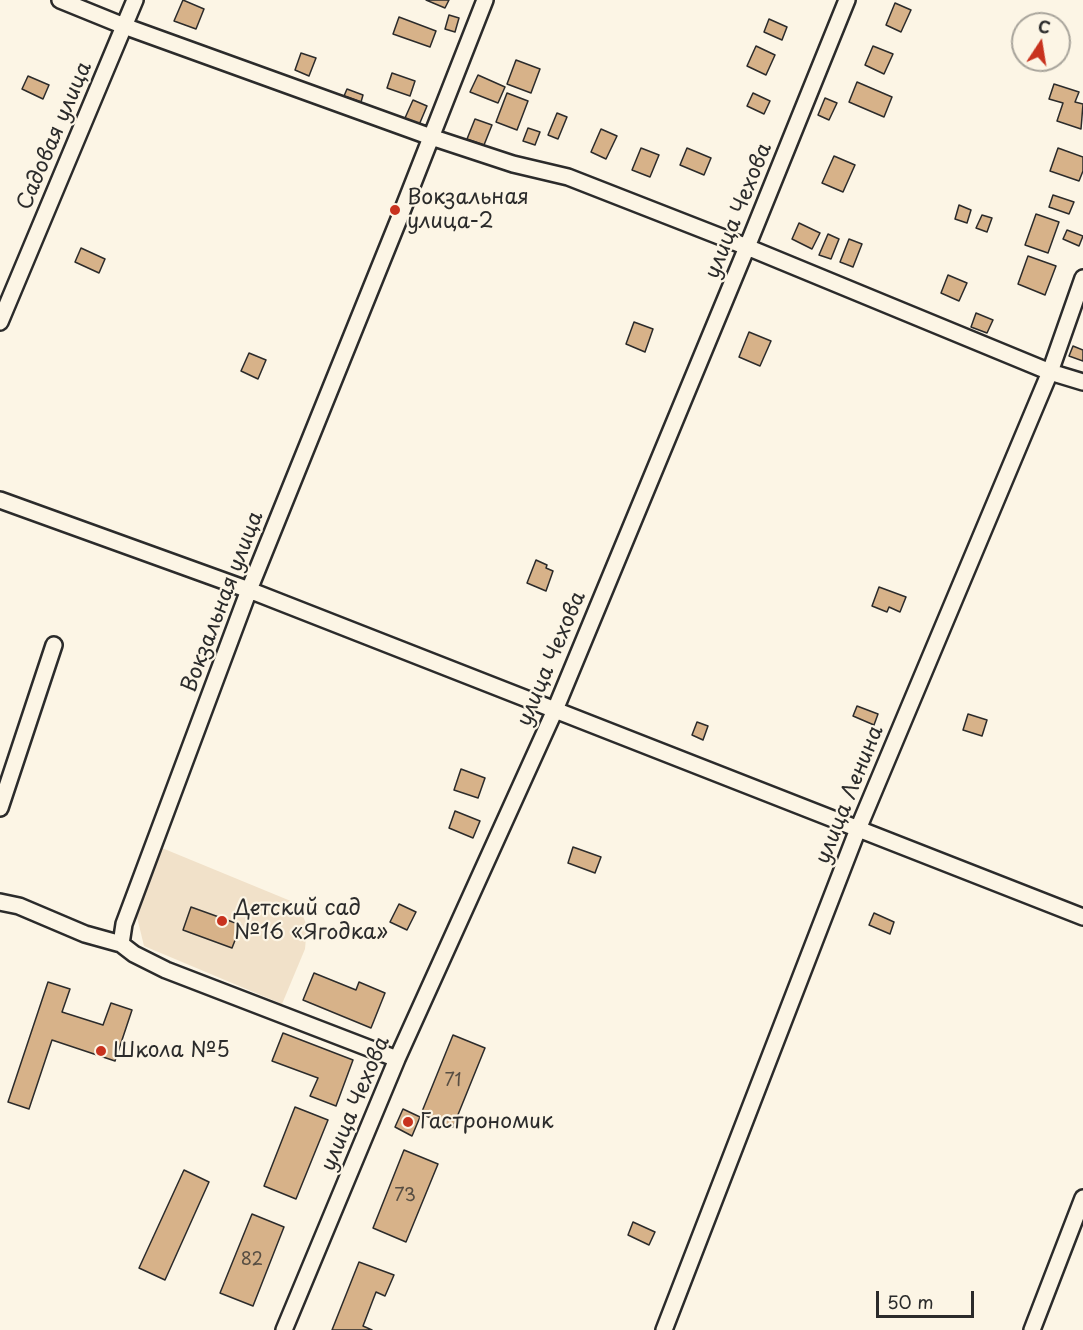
<!DOCTYPE html>
<html>
<head>
<meta charset="utf-8">
<style>
  body { margin:0 }
  #map { position:relative; width:1083px; height:1330px; overflow:hidden; background:#fcf5e5; font-family:"Playpen Sans",sans-serif }
  canvas { display:block }
  .north { position:absolute; left:1011px; top:12px; width:60px; height:60px; box-sizing:border-box; background:#fcf5e5; border:2px solid #a8a49b; border-radius:50%; rotate:12deg; font-size:16px; font-weight:700; line-height:24px; text-align:center; color:#2b2b2b }
  .north::after { content:''; display:block; margin:auto; width:21px; height:27px; background:#c8321e; clip-path:polygon(50% 0,100% 100%,50% 72%,0 100%) }
  .scale { position:absolute; left:876px; top:1291px; width:98px; height:27px; box-sizing:border-box; border:3px solid #2b2b2b; border-top:0; padding-left:8px; font-size:18px; line-height:21px; white-space:nowrap; color:#2b2b2b; -webkit-text-stroke:4px #fcf5e5; paint-order:stroke }
</style>
</head>
<body>
<div id="map">
<canvas width="1083" height="1330"></canvas>
<div class="north">С</div>
<div class="scale">50 m</div>
</div>
<script>
const ctx = document.querySelector('canvas').getContext('2d');
ctx.lineJoin = 'round';
function paint(path, color) { ctx.fillStyle = color; ctx.fill(path, 'evenodd'); }
const toPath = rows => new Path2D(rows.map(r => 'M' + r).join(''));
function trace(path, color, width, dash) { ctx.strokeStyle = color; ctx.lineWidth = width; ctx.lineCap = dash ? 'butt' : 'round'; ctx.setLineDash(dash || []); ctx.stroke(path); }
function drawText(font, color, halo, rows, align = 'center') {
  ctx.font = font + ' "Playpen Sans",sans-serif'; ctx.lineWidth = 4.5; ctx.setLineDash([]); ctx.textBaseline = 'middle'; ctx.strokeStyle = halo; ctx.fillStyle = color; for (const [text, x, y, turn = 0] of rows) {
    ctx.save(); ctx.translate(x, y); ctx.rotate((+turn || 0) * Math.PI / 180); ctx.textAlign = isNaN(turn) ? turn : align; if (halo) ctx.strokeText(text, 0, 0); ctx.fillText(text, 0, 0); ctx.restore();
  }
}
paint(toPath([
  [162,848,298,904,307,926,305,949,282,1004,144,946,137,917]
]), '#f1e1c9');
const building = toPath([
  [183,0,204,9,196,29,174,21,183,0],
  [426,0,449,0,445,8,426,0],
  [895,3,911,10,901,32,886,25,895,3],
  [449,15,459,18,455,32,445,29,449,15],
  [399,17,436,31,430,47,393,34,399,17],
  [769,19,787,27,782,40,764,32,769,19],
  [756,46,775,55,766,75,747,66,756,46],
  [873,46,893,54,884,74,865,65,873,46],
  [301,53,316,58,309,76,295,70,301,53],
  [516,60,540,69,531,93,507,84,516,60],
  [392,73,415,81,410,96,387,88,392,73],
  [478,75,505,87,498,103,470,92,478,75],
  [28,76,49,85,43,99,22,89,28,76],
  [857,82,892,97,884,117,849,102,857,82],
  [1054,84,1079,92,1075,102,1083,104,1081,129,1057,121,1063,103,1049,99,1054,84],
  [347,89,363,95,361,102,344,96,347,89],
  [507,93,528,101,517,130,496,122,507,93],
  [753,93,770,101,764,114,747,106,753,93],
  [825,98,837,103,829,120,818,115,825,98],
  [413,100,427,106,419,125,405,118,413,100],
  [557,113,567,117,558,139,548,135,557,113],
  [475,119,492,125,484,145,467,139,475,119],
  [528,128,540,132,535,145,523,141,528,128],
  [601,129,617,136,606,159,591,152,601,129],
  [641,148,659,155,650,177,632,170,641,148],
  [687,148,711,158,704,175,680,165,687,148],
  [1058,148,1083,157,1083,171,1079,181,1050,171,1058,148],
  [834,156,855,165,843,192,822,183,834,156],
  [1053,195,1074,202,1069,214,1049,207,1053,195],
  [959,205,971,210,967,223,955,219,959,205],
  [1036,214,1059,222,1048,253,1025,245,1036,214],
  [982,215,992,218,987,232,976,228,982,215],
  [799,223,820,233,812,249,792,239,799,223],
  [1067,230,1083,236,1079,246,1063,239,1067,230],
  [828,234,839,239,831,259,819,255,828,234],
  [849,239,862,244,853,267,840,262,849,239],
  [81,248,105,259,99,273,75,262,81,248],
  [1028,256,1056,266,1045,295,1018,284,1028,256],
  [948,275,967,283,959,301,941,293,948,275],
  [976,313,993,320,987,333,971,327,976,313],
  [634,322,653,329,645,352,626,344,634,322],
  [749,332,771,341,760,366,739,357,749,332],
  [1073,346,1083,350,1083,361,1069,356,1073,346],
  [249,353,266,360,258,379,241,371,249,353],
  [536,560,547,565,546,568,553,571,546,591,527,583,536,560],
  [879,587,906,597,900,612,889,607,887,612,872,606,879,587],
  [857,706,878,714,874,725,853,716,857,706],
  [968,714,987,720,982,736,963,730,968,714],
  [697,722,708,726,703,740,692,735,697,722],
  [461,769,485,778,478,798,454,790,461,769],
  [455,811,480,821,473,838,449,828,455,811],
  [573,847,601,857,595,873,568,863,573,847],
  [399,904,416,912,407,930,390,922,399,904],
  [191,907,241,925,232,948,183,930,191,907],
  [874,913,894,922,890,934,869,925,874,913],
  [314,973,356,990,359,982,385,993,371,1028,303,1000,314,973],
  [48,982,70,989,62,1012,103,1025,111,1003,132,1010,115,1061,52,1040,29,1109,8,1102,48,982],
  [283,1033,353,1060,336,1106,310,1096,318,1078,272,1061,283,1033],
  [453,1035,485,1048,453,1127,421,1114,453,1035],
  [295,1107,328,1120,296,1199,264,1186,295,1107],
  [403,1109,420,1117,412,1136,395,1127,403,1109],
  [404,1150,438,1164,406,1242,373,1228,404,1150],
  [184,1170,209,1182,165,1280,139,1268,184,1170],
  [252,1214,284,1227,253,1306,220,1293,252,1214],
  [633,1222,655,1232,649,1245,628,1235,633,1222],
  [359,1262,394,1275,385,1296,376,1292,363,1326,372,1330,332,1330,359,1262]
]);
paint(building, '#d7b289');
trace(building, '#2b2b2b', 1.5);
const minor = toPath([
  [60,0,124,26,431,137,513,164,568,177,747,247,1050,372,1083,382],
  [0,322,135,0],
  [0,500,249,590,1083,917],
  [0,808,54,645],
  [0,902,19,906,85,934,121,944],
  [397,1059,166,970,134,954,121,944,124,924,249,590,399,219,485,0],
  [284,1330,397,1059,555,710,747,247,847,0],
  [664,1330,858,829,1050,372,1083,278],
  [1032,1330,1083,1198]
]);
trace(minor, '#2b2b2b', 20);
trace(minor, '#fcf5e5', 15);
for (const [x, y, r, color] of [
  [395,210,6,"#c8321e"],
  [222,921,6,"#c8321e"],
  [101,1051,6,"#c8321e"],
  [408,1122,6,"#c8321e"]
]) { const dot = new Path2D(); dot.arc(x, y, r, 0, 2 * Math.PI); ctx.fillStyle = color; ctx.fill(dot); trace(dot, '#fcf5e5', 2); }
drawText('18px', '#564d42', null, [
  ["71",453,1081],
  ["73",405,1196],
  ["82",252,1260]
]);
drawText('21px', '#2b2b2b', '#fcf5e5', [
  ["Садовая улица",55,136,-67],
  ["улица Чехова",739,211,-68],
  ["Вокзальная улица",223,602,-69],
  ["улица Чехова",552,659,-67],
  ["улица Ленина",850,795,-68],
  ["улица Чехова",356,1104,-67]
]);
drawText('21px', '#2b2b2b', '#fcf5e5', [
  ["Вокзальная",407,198],
  ["улица-2",407,222],
  ["Детский сад",234,909],
  ["№16 «Ягодка»",234,933],
  ["Школа №5",113,1051],
  ["Гастрономик",420,1122]
], 'left');
</script>
</body>
</html>
